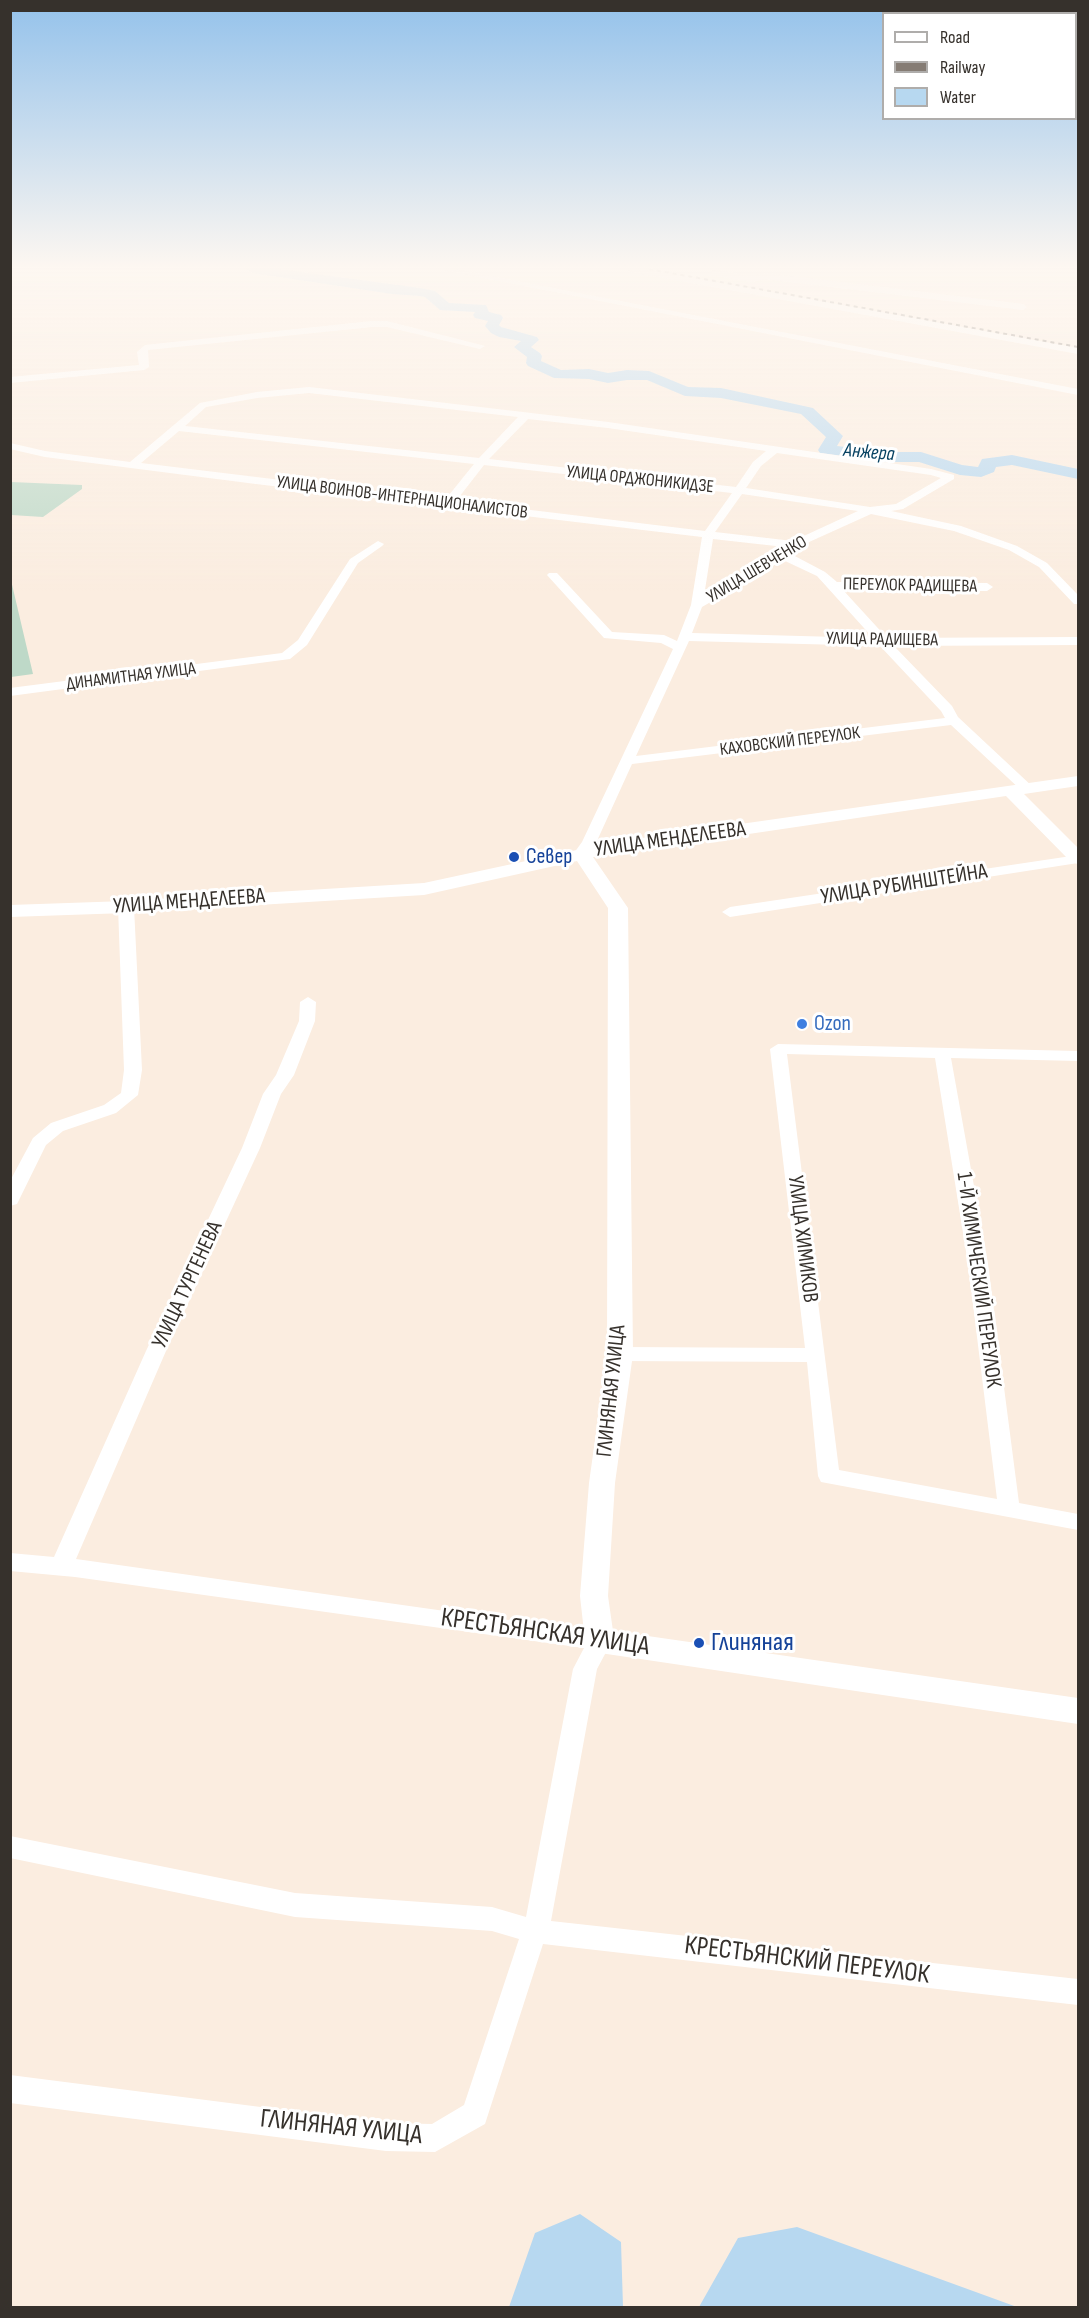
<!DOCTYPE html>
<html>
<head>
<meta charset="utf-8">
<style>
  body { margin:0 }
  #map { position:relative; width:1089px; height:2318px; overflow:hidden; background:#fbede0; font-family:"Sofia Sans Condensed",sans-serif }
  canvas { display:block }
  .frame { position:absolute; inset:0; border:12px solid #36312c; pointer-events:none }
  .legend { position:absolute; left:882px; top:12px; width:195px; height:108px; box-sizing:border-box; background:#fff; border:2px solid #afadab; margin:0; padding:8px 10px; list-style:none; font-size:18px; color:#36312c }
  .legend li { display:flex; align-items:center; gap:12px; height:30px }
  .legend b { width:30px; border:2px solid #afadab }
</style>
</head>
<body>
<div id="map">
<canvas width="1089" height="2318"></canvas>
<div class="frame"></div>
<ul class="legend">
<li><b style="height:8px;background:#fff"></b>Road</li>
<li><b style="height:8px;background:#857c74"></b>Railway</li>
<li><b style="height:16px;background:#b7d8f0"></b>Water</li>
</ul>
</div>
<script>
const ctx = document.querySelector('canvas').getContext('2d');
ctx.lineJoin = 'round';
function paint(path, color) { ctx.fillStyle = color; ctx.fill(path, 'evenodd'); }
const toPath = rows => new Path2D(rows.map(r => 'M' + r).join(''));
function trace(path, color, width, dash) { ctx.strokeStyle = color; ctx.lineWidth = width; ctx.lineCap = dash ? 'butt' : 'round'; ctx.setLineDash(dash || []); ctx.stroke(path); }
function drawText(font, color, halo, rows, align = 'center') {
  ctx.font = font + ' "Sofia Sans Condensed",sans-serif'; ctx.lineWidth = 6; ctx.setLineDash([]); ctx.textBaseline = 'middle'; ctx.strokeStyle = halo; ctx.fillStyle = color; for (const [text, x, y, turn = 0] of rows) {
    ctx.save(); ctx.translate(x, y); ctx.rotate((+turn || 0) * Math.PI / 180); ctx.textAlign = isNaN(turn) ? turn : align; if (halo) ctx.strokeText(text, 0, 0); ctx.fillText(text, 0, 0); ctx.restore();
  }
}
paint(toPath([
  [11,482,82,485,82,489,43,517,11,515],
  [10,576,33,674,11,677,10,677]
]), '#bed9c8');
paint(toPath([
  [580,2214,621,2242,623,2307,509,2307,535,2233],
  [797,2227,1017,2307,699,2307,738,2238]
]), '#b7d8f0');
paint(toPath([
  [246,269,279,269,420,288,435,291,449,303,486,305,489,312,501,315,503,318,499,325,501,327,537,337,539,340,531,347,540,353,542,356,541,361,561,370,589,369,608,373,627,370,649,371,688,387,721,388,813,408,843,436,837,446,889,452,921,452,962,465,978,467,982,459,1012,455,1078,469,1078,479,1012,465,996,467,994,472,981,477,960,475,919,462,889,462,820,453,818,450,826,437,801,414,721,398,685,396,647,380,627,380,608,383,589,379,554,378,528,366,526,363,527,357,514,347,521,341,499,337,491,333,485,326,488,321,475,318,473,315,475,312,440,310,425,297,420,296,392,294,253,273,246,269]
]), '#b7d8f0');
paint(toPath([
  [438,269,454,269,1078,389,1078,395,438,269],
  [627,269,644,269,1078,348,1078,354,631,272,627,269],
  [715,270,752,276,765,273,1023,304,1027,307,1023,310,765,279,752,282,712,275,712,271,715,270],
  [372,321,387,321,485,346,480,349,387,327,372,327,148,350,149,367,144,370,10,383,10,377,139,365,137,352,145,345,372,321],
  [309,387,608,422,931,469,954,475,954,479,903,509,891,511,961,526,1017,546,1047,563,1078,595,1078,604,1074,604,1039,567,1009,550,954,531,871,514,798,547,791,554,825,572,837,582,987,583,993,587,987,591,843,590,887,638,1078,637,1078,645,894,646,952,706,958,717,1034,788,1032,791,1022,791,951,725,632,764,596,843,586,856,576,856,574,853,582,842,673,649,661,643,604,638,547,575,549,573,557,573,612,632,664,635,677,641,691,605,702,537,256,484,45,457,10,449,10,443,45,451,130,462,200,403,257,392,309,387],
  [309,393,518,417,479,458,185,426,206,407,257,398,309,393],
  [528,419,608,428,766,451,753,462,736,487,489,459,528,419],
  [179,431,474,464,445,500,141,463,179,431],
  [777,453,931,475,941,478,896,504,870,507,746,488,761,466,777,453],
  [484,465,732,493,705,531,456,501,484,465],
  [742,494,858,511,793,541,715,532,742,494],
  [713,539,785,547,704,596,713,539],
  [783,560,817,576,873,638,692,633,702,607,783,560],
  [689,641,880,646,941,711,945,718,636,756,689,641],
  [378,541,384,544,382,546,358,563,307,645,290,659,10,696,10,688,282,653,298,640,350,559,378,541],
  [1078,855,1078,863,730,917,722,912,730,907,1078,855],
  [126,902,134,907,142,1070,138,1095,116,1113,63,1131,46,1145,19,1200,17,1204,10,1206,10,1181,33,1138,51,1123,104,1105,121,1093,124,1070,118,907,126,902],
  [308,997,316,1002,315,1021,294,1075,281,1094,260,1148,166,1351,76,1559,608,1634,612,1641,597,1669,551,1921,1078,1979,1078,2005,543,1944,485,2124,435,2152,386,2151,10,2103,10,2075,386,2123,432,2124,464,2105,519,1939,492,1931,295,1917,10,1858,10,1836,295,1893,492,1907,526,1917,573,1669,584,1648,75,1577,10,1571,10,1553,54,1557,146,1351,242,1148,263,1094,276,1075,299,1021,300,1002,308,997],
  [778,1044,1078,1051,1078,1061,951,1058,988,1264,1019,1503,1078,1514,1078,1530,821,1482,818,1476,807,1362,620,1361,613,1359,610,1354,613,1349,620,1347,805,1348,770,1049,778,1044],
  [787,1054,935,1058,968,1264,997,1499,839,1470,787,1054]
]), '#fff');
paint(toPath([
  [10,269,17,269,10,275,10,269],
  [1078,776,1078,786,1024,794,1078,848,1078,864,1071,862,1006,796,593,857,628,908,633,1354,615,1483,608,1596,613,1631,1078,1698,1078,1724,600,1653,590,1649,585,1641,580,1596,589,1483,607,1354,608,908,577,861,424,895,126,913,10,917,10,905,126,901,424,883,614,842,1078,776]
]), '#fff');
trace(toPath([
  [649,269,1078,347]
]), '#857c74', 2, [4, 4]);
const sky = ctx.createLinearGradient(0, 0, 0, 593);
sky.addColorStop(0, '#94c2eb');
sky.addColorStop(0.45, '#fdf7f1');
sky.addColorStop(1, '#fdf7f100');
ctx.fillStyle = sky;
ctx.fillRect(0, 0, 1089, 593);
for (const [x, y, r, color] of [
  [514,857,6,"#1a4fb4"],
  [802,1024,6,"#3f7fe0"],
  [699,1643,6,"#1a4fb4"]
]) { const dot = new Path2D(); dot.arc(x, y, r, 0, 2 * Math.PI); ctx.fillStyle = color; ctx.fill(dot); trace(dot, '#fff', 2); }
drawText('18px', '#36312c', '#fff', [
  ["УЛИЦА ОРДЖОНИКИДЗЕ",640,480,6],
  ["УЛИЦА ВОИНОВ-ИНТЕРНАЦИОНАЛИСТОВ",402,498,7],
  ["УЛИЦА ШЕВЧЕНКО",757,570,-31],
  ["ПЕРЕУЛОК РАДИЩЕВА",910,586,1],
  ["УЛИЦА РАДИЩЕВА",882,640,1],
  ["ДИНАМИТНАЯ УЛИЦА",131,677,-7],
  ["КАХОВСКИЙ ПЕРЕУЛОК",790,742,-7]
]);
drawText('italic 20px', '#074262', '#fff', [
  ["Анжера",869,453,5]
]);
drawText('22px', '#36312c', '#fff', [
  ["УЛИЦА МЕНДЕЛЕЕВА",670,840,-8],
  ["УЛИЦА РУБИНШТЕЙНА",904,885,-9],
  ["УЛИЦА МЕНДЕЛЕЕВА",189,902,-4],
  ["УЛИЦА ХИМИКОВ",802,1239,83],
  ["1-Й ХИМИЧЕСКИЙ ПЕРЕУЛОК",978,1280,82],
  ["УЛИЦА ТУРГЕНЕВА",188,1285,-65],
  ["ГЛИНЯНАЯ УЛИЦА",612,1391,-84]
]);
drawText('22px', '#164399', '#fff', [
  ["Север",526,857]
], 'left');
drawText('22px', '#366cbe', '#fff', [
  ["Ozon",814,1024]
], 'left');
drawText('27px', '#36312c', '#fff', [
  ["КРЕСТЬЯНСКАЯ УЛИЦА",545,1633,8],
  ["КРЕСТЬЯНСКИЙ ПЕРЕУЛОК",807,1961,7],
  ["ГЛИНЯНАЯ УЛИЦА",341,2128,6]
]);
drawText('27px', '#164399', '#fff', [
  ["Глиняная",711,1643]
], 'left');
</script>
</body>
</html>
